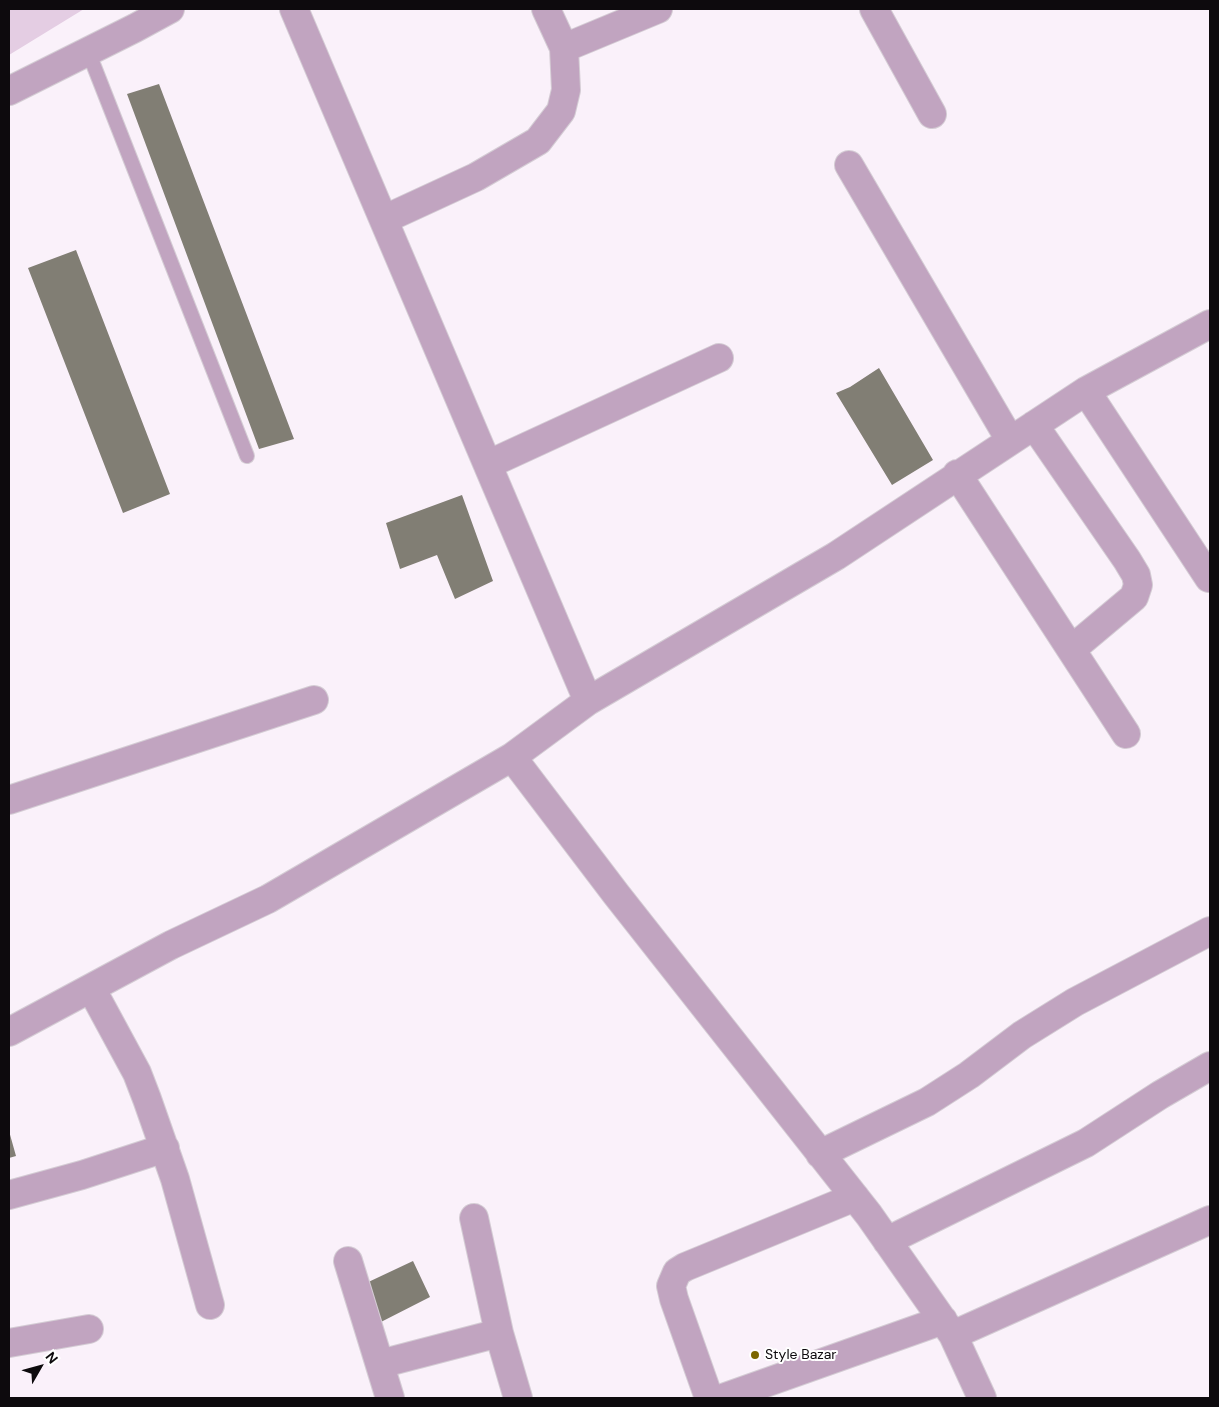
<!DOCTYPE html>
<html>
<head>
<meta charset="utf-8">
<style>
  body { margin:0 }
  #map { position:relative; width:1219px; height:1407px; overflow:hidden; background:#faf1fa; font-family:"DM Sans",sans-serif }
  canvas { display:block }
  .frame { position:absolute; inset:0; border:10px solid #0d0a0d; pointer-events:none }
  .north { position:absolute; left:15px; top:1342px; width:50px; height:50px; -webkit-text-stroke:4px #fff; paint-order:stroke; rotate:52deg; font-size:14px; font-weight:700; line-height:20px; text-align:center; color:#0d0a0d }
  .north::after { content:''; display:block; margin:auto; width:18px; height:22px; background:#0d0a0d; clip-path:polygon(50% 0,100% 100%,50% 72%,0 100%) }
</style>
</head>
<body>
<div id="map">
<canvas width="1219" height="1407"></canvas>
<div class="frame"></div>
<div class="north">N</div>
</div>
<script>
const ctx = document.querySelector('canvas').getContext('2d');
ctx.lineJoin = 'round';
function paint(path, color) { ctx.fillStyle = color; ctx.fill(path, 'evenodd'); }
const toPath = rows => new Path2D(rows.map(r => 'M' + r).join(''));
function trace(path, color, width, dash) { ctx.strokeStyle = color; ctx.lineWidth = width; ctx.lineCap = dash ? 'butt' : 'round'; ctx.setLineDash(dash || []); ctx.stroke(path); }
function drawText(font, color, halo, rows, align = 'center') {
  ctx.font = font + ' "DM Sans",sans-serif'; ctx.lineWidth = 4; ctx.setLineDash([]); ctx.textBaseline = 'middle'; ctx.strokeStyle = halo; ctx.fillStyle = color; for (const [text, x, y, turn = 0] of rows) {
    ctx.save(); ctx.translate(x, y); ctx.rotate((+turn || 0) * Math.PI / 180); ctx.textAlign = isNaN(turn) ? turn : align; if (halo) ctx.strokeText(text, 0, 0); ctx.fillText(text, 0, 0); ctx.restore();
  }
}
paint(toPath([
  [9,9,84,9,9,55]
]), '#e4cde3');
paint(toPath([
  [159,84,294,439,259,449,127,94],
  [76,250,170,494,123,513,28,268],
  [879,368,933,460,892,485,836,393,850,387],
  [462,495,493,581,455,599,437,555,400,569,386,523],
  [9,1131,16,1156,9,1158],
  [413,1261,430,1297,377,1324,362,1285]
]), '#817e74');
const service = toPath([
  [88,51,247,456]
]);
const minor = toPath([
  [294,9,588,701,512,757,616,894,869,1215,953,1335,982,1398],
  [874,9,932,114],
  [564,48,658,9],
  [9,91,135,28,170,9],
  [849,165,1010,440],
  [385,219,476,177,538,141,561,111,566,90,564,48,546,9],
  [1086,391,1209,578],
  [1034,425,1127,560,1136,575,1138,585,1134,597,1072,649],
  [489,464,719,358],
  [957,474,1126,734],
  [588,701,836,556,1086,391,1210,324],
  [9,800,314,700],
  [91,988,137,1073,147,1099,175,1179,210,1305],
  [9,1032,171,945,268,899,512,757],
  [820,1154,927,1102,969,1075,1022,1035,1075,1002,1210,931],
  [9,1195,82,1175,165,1148],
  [474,1218,499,1333,518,1398],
  [887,1241,1086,1143,1160,1095,1210,1066],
  [348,1261,390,1398],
  [953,1335,1210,1220],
  [9,1343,89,1329],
  [380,1364,499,1333],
  [709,1398,674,1299,671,1286,677,1272,685,1267,855,1197],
  [723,1398,943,1320]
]);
trace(service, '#d4ccd4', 16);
trace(minor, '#d4ccd4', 30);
trace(service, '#c1a4c0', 14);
trace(minor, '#c1a4c0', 28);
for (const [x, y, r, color] of [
  [755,1355,5,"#7c6800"]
]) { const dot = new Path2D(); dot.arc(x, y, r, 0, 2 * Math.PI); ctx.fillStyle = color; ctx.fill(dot); trace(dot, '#fff', 2); }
drawText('14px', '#0d0a0d', '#fff', [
  ["Style Bazar",765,1355]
], 'left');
</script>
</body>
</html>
